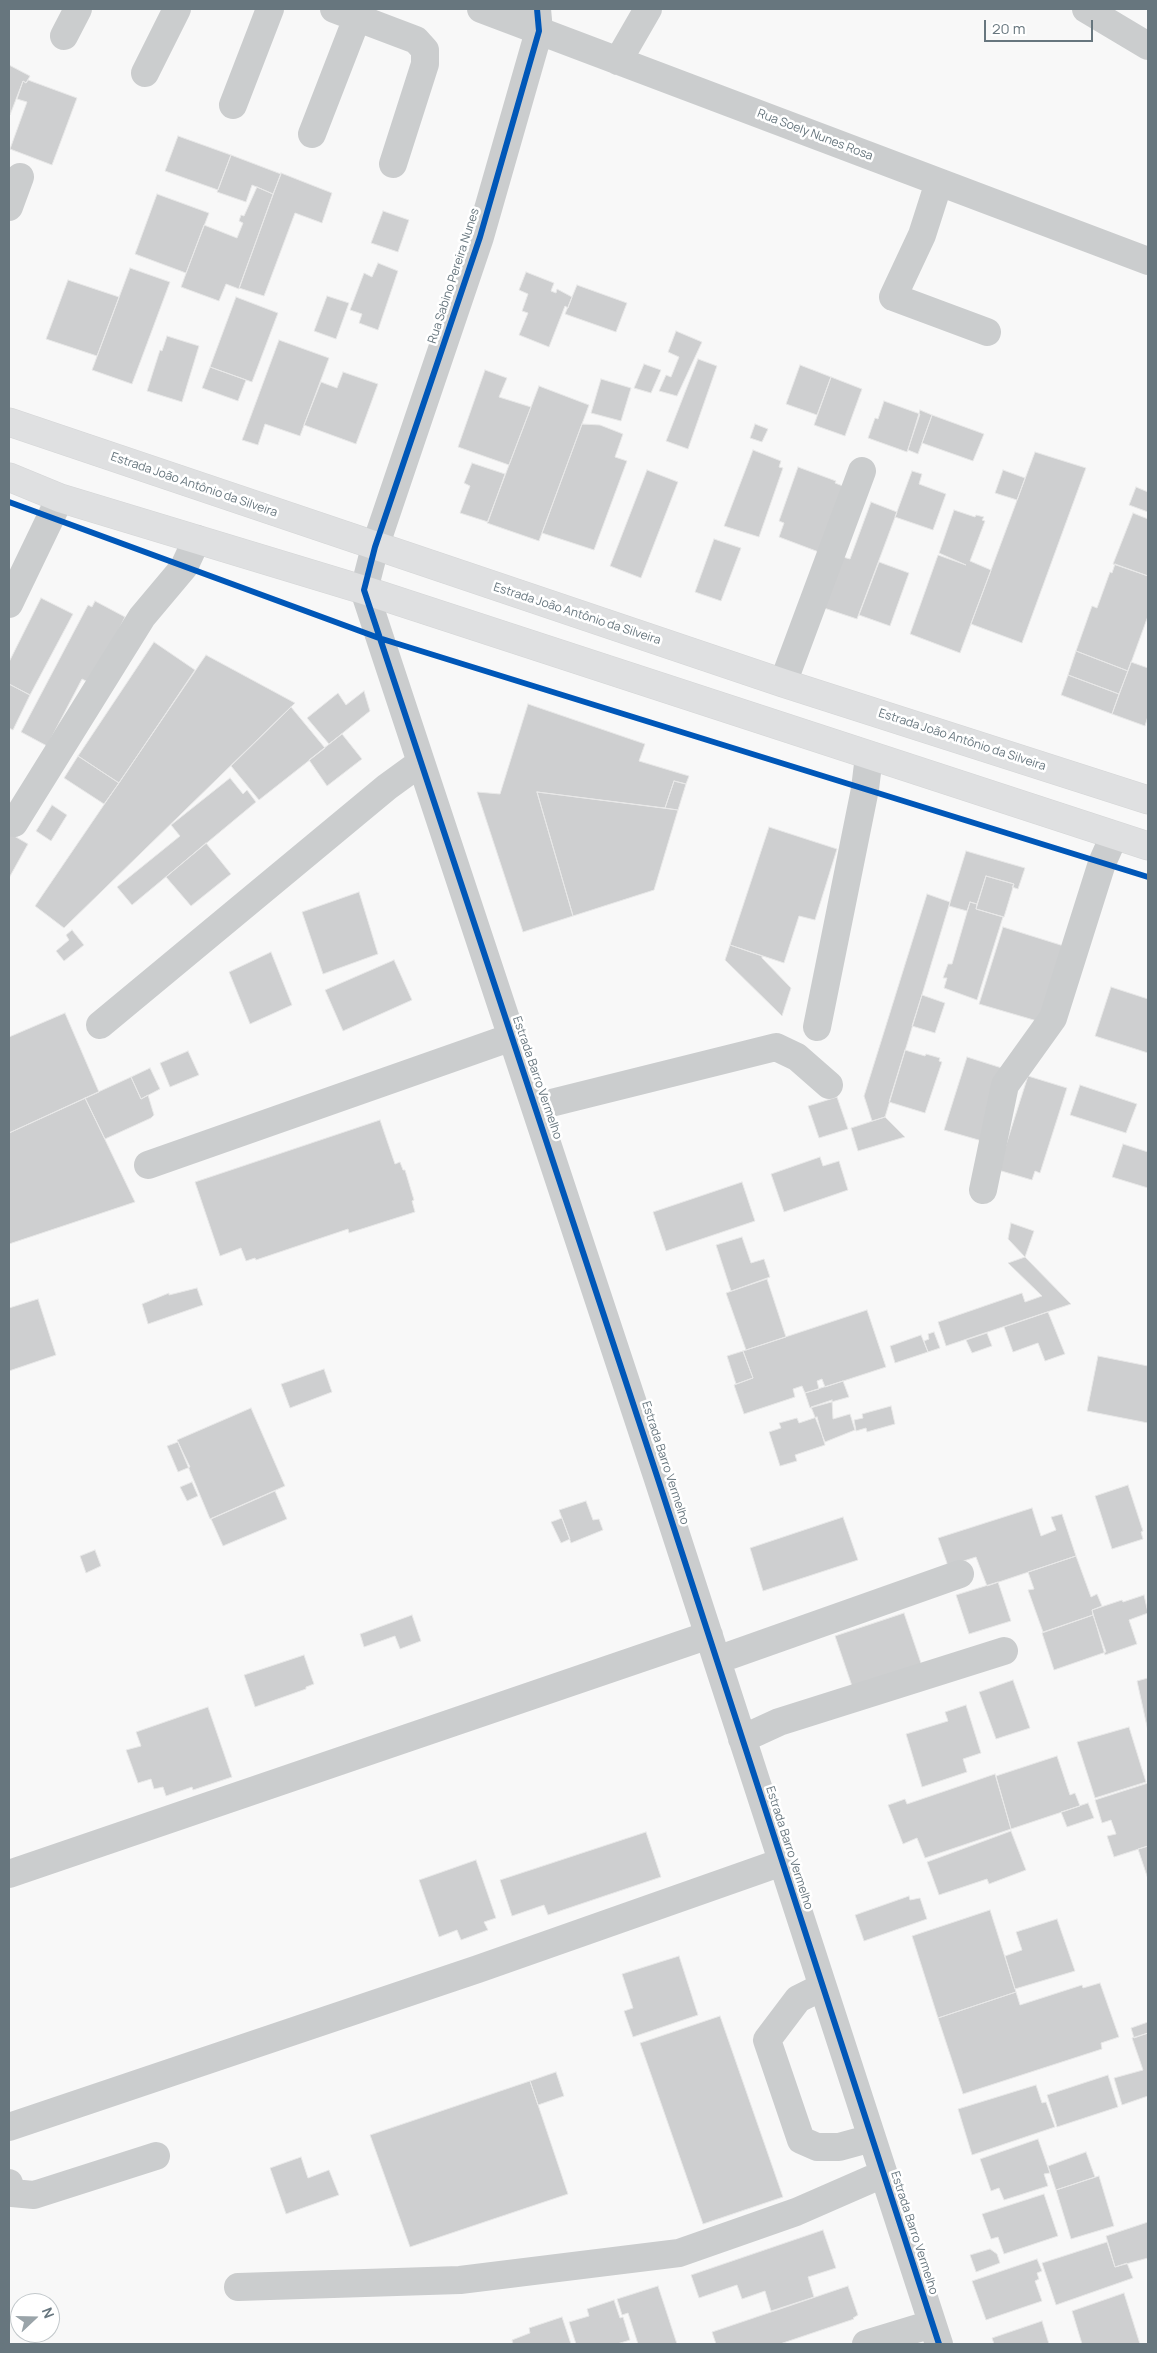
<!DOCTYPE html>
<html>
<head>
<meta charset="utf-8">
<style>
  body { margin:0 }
  #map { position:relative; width:1157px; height:2353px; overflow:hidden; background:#f8f8f8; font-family:Manrope,sans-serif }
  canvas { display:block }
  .frame { position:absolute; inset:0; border:10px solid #67767e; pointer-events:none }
  .north { position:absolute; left:10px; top:2293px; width:50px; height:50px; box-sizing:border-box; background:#fff; border:1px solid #c2c8cb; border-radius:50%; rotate:69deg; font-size:14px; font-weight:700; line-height:20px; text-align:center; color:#67767e }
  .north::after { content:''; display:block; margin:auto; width:18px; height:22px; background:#9aa4a9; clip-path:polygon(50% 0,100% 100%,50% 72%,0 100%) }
  .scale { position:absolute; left:984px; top:20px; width:109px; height:22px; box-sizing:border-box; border:2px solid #67767e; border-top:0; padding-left:6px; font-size:15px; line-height:18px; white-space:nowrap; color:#67767e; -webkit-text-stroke:4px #fff; paint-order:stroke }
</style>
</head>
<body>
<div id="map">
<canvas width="1157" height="2353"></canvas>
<div class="frame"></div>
<div class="north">N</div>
<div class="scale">20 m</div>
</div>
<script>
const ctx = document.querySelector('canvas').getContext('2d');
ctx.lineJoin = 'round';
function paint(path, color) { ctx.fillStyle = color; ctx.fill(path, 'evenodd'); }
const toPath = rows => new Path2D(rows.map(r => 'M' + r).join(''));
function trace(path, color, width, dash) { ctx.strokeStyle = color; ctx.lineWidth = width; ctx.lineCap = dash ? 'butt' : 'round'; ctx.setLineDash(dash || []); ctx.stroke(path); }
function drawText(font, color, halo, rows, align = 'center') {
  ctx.font = font + ' Manrope,sans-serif'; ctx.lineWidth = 5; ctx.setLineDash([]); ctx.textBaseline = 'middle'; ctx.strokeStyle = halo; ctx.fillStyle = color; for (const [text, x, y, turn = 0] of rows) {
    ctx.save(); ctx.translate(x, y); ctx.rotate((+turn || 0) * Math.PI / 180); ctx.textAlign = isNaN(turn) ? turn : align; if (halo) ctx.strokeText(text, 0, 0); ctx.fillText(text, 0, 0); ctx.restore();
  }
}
const building = toPath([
  [9,65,30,76,26,83,23,81,10,115,9,65],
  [28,80,77,98,52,165,10,149,27,102,17,99,23,81,26,83,28,80],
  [178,136,231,155,218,190,165,171,178,136],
  [231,155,281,174,273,194,252,185,246,202,217,192,231,155],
  [281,173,332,193,322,223,295,213,264,296,239,288,281,173],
  [257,187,273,194,239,289,226,284,219,301,181,287,204,225,237,238,243,223,239,221,241,215,244,216,257,187],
  [157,194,209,213,186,273,135,254,157,194],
  [383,211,409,220,398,252,371,243,383,211],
  [378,263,398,271,378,330,359,323,362,314,350,310,364,273,372,277,378,263],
  [130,268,170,282,132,384,92,370,130,268],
  [526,272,554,283,551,291,556,293,557,289,572,297,568,308,565,306,549,347,519,335,528,313,522,311,528,294,519,290,526,272],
  [68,280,119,297,97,356,46,339,68,280],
  [577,285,627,303,616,332,565,314,577,285],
  [327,296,349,303,336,339,314,331,327,296],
  [236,297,278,313,252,382,210,367,236,297],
  [676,331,702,342,677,396,659,391,666,375,671,377,679,357,668,352,676,331],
  [167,336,199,346,182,402,147,391,160,350,162,351,167,336],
  [279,340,329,358,300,436,265,424,258,445,242,440,279,340],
  [698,359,717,366,688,449,666,441,698,359],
  [644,364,661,370,651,393,634,388,644,364],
  [800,365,831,377,817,415,786,404,800,365],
  [210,367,246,380,238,401,202,388,210,367],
  [485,370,507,378,499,397,531,407,509,465,458,447,485,370],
  [343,372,378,384,356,444,304,425,321,382,337,388,343,372],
  [831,377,862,389,845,436,814,425,831,377],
  [601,379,631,388,621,421,591,413,601,379],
  [539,386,589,405,539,541,487,523,539,386],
  [884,401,920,414,907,452,868,438,875,418,878,419,884,401],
  [920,410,932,415,918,454,908,450,920,410],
  [932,415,984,434,973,461,922,443,932,415],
  [582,424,600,425,623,434,615,457,627,461,594,550,542,533,582,424],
  [755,424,768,429,762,442,750,438,755,424],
  [753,450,781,461,779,467,783,468,759,537,724,526,753,450],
  [1035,452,1086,468,1022,643,971,624,1035,452],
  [472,463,505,474,488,522,460,513,470,486,464,483,472,463],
  [798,467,836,481,835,483,848,488,824,554,779,537,784,523,779,521,798,467],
  [647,470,678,482,641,578,610,566,647,470],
  [1003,470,1025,478,1017,500,995,493,1003,470],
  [912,471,922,474,919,484,946,494,933,530,895,517,912,471],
  [1136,487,1148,492,1148,512,1129,505,1136,487],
  [871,502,897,512,857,619,824,608,843,557,850,559,871,502],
  [954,510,975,517,976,515,984,517,982,520,985,521,970,561,991,570,960,653,910,634,938,555,966,565,939,553,954,510],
  [1133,513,1148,519,1148,576,1113,564,1133,513],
  [714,539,741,548,721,601,695,592,714,539],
  [879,562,909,573,890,626,859,615,879,562],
  [1115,564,1148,576,1148,616,1128,671,1076,651,1092,606,1097,608,1110,572,1112,573,1115,564],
  [41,598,73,614,30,695,9,684,9,662,41,598],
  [95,601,125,617,92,684,82,679,47,746,21,732,88,605,92,607,95,601],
  [154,642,195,670,119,783,78,756,154,642],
  [1076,651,1128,671,1119,694,1068,675,1076,651],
  [206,655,295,703,64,928,35,906,206,655],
  [1131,662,1148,668,1148,716,1145,726,1112,714,1131,662],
  [1068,675,1119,694,1112,714,1061,695,1068,675],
  [9,684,30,695,13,730,9,728,9,684],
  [364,691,370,711,329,744,307,718,338,693,346,705,364,691],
  [528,704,645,744,639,761,689,776,686,784,674,781,665,808,537,792,573,916,523,932,477,792,500,794,528,704],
  [291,707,325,748,259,800,231,766,291,707],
  [342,734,362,759,327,786,309,760,342,734],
  [78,756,119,783,104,804,64,778,78,756],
  [230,778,243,794,247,790,256,802,132,905,117,887,180,836,171,825,230,778],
  [674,781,686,784,678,810,665,808,674,781],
  [537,792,678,810,654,890,573,916,537,792],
  [52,805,67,815,51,841,36,831,52,805],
  [769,827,837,849,815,920,799,916,784,963,730,945,769,827],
  [9,833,28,844,9,878,9,833],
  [206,843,231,874,191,906,166,877,206,843],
  [966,851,1025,868,1018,889,1012,887,1014,884,986,876,977,904,970,902,967,911,949,906,966,851],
  [986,876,1014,884,1004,917,976,909,986,876],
  [359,892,378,954,323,974,302,912,359,892],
  [927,894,950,902,885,1117,872,1121,864,1096,927,894],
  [970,902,977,904,976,909,1003,917,977,1000,944,988,947,978,943,978,948,964,952,964,970,902],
  [1003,927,1067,947,1044,1023,979,1004,1003,927],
  [72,930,84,945,64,961,56,951,69,940,66,935,72,930],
  [730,945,762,956,762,958,791,988,782,1016,725,960,730,945],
  [271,952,292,1005,250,1024,229,972,271,952],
  [394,960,412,1000,343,1031,325,990,394,960],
  [1111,987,1148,999,1148,1053,1095,1036,1111,987],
  [922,995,945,1003,935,1033,912,1026,922,995],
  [65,1013,99,1092,9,1133,9,1037,65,1013],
  [905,1050,925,1056,926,1054,940,1058,939,1061,942,1062,925,1113,889,1102,905,1050],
  [188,1051,199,1075,170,1087,160,1063,188,1051],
  [967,1057,1005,1069,982,1141,944,1130,967,1057],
  [150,1068,160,1089,141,1099,131,1077,150,1068],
  [1028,1076,1067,1088,1040,1173,1035,1171,1032,1180,998,1170,1028,1076],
  [131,1077,141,1099,148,1095,154,1115,151,1118,105,1139,85,1098,131,1077],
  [1080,1085,1137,1104,1126,1133,1070,1115,1080,1085],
  [837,1097,848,1129,819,1138,808,1106,837,1097],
  [85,1098,135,1202,9,1244,9,1133,85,1098],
  [885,1117,905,1137,858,1151,851,1128,885,1117],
  [380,1120,395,1164,400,1162,403,1170,405,1170,414,1200,412,1201,415,1212,349,1233,348,1229,256,1260,255,1258,246,1261,241,1248,220,1256,195,1182,380,1120],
  [1123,1144,1148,1152,1148,1188,1112,1177,1123,1144],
  [820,1157,823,1166,839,1161,848,1190,784,1212,771,1174,820,1157],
  [742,1182,755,1221,666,1251,653,1212,742,1182],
  [1011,1223,1034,1231,1025,1257,1008,1239,1011,1223],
  [742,1237,751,1263,764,1259,770,1277,731,1291,716,1245,742,1237],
  [1025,1257,1071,1304,946,1346,938,1322,1022,1293,1025,1302,1042,1296,1008,1263,1025,1257],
  [767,1279,786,1337,746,1350,726,1293,767,1279],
  [197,1288,203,1305,148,1324,142,1304,169,1293,169,1295,197,1288],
  [38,1299,56,1355,9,1371,9,1308,38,1299],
  [867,1310,886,1367,825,1387,822,1379,817,1381,819,1389,805,1393,802,1386,793,1389,795,1397,744,1414,734,1385,753,1378,743,1351,867,1310],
  [1048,1312,1065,1354,1045,1361,1038,1343,1013,1352,1004,1327,1048,1312],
  [934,1332,940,1348,928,1352,924,1341,929,1339,928,1334,934,1332],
  [987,1333,992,1346,972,1353,966,1340,987,1333],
  [921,1335,928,1352,895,1363,890,1346,921,1335],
  [743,1351,753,1378,736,1384,727,1356,743,1351],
  [1098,1356,1148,1366,1148,1423,1087,1411,1098,1356],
  [324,1369,332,1392,290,1408,281,1384,324,1369],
  [843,1381,849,1397,810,1408,805,1393,843,1381],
  [832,1400,833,1419,850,1414,855,1430,825,1442,811,1407,832,1400],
  [891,1406,895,1424,867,1432,866,1428,856,1431,854,1420,863,1418,862,1414,891,1406],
  [251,1408,285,1486,210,1519,177,1440,251,1408],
  [817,1417,825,1445,795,1455,797,1461,780,1466,769,1432,781,1428,779,1423,797,1418,799,1423,817,1417],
  [178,1442,190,1467,178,1472,167,1446,178,1442],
  [192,1482,198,1496,187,1501,180,1487,192,1482],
  [1128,1485,1143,1531,1141,1532,1143,1539,1112,1549,1095,1496,1128,1485],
  [275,1491,287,1519,223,1546,211,1519,275,1491],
  [586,1501,593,1520,599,1519,603,1530,571,1543,559,1510,586,1501],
  [1032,1508,1041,1536,1056,1530,1051,1517,1062,1514,1076,1556,987,1586,976,1557,948,1566,938,1538,1032,1508],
  [843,1517,858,1560,763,1591,750,1548,843,1517],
  [562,1518,570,1539,561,1543,551,1522,562,1518],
  [95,1550,101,1566,86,1573,80,1556,95,1550],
  [1076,1556,1091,1597,1097,1594,1102,1606,1092,1610,1093,1615,1043,1632,1028,1590,1034,1589,1028,1572,1076,1556],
  [998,1582,1011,1621,969,1634,956,1595,998,1582],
  [1144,1595,1148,1613,1129,1620,1137,1644,1105,1655,1092,1610,1122,1600,1123,1602,1144,1595],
  [904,1613,923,1669,854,1692,835,1636,904,1613],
  [412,1615,421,1641,400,1649,395,1636,364,1647,360,1634,412,1615],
  [1093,1615,1106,1652,1054,1670,1042,1633,1093,1615],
  [304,1655,314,1684,306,1687,306,1689,255,1707,244,1675,304,1655],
  [1148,1678,1148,1731,1137,1681,1148,1678],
  [1013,1680,1030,1728,996,1739,979,1692,1013,1680],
  [966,1705,981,1753,963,1759,967,1772,922,1787,906,1734,948,1721,945,1712,966,1705],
  [208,1707,232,1777,193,1790,192,1787,166,1796,163,1787,154,1789,151,1779,138,1783,126,1750,141,1746,136,1732,208,1707],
  [1129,1727,1146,1782,1095,1798,1077,1742,1129,1727],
  [1057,1756,1070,1795,1075,1793,1080,1806,1011,1829,996,1776,1057,1756],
  [995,1774,1011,1829,925,1858,917,1838,903,1844,888,1805,905,1799,907,1804,995,1774],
  [1148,1783,1148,1846,1114,1857,1107,1836,1116,1834,1111,1820,1102,1823,1095,1800,1148,1783],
  [1088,1803,1094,1818,1067,1827,1061,1812,1088,1803],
  [1011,1831,1026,1870,989,1884,987,1879,939,1895,927,1862,1011,1831],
  [646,1832,661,1877,548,1915,544,1905,512,1916,500,1880,646,1832],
  [1148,1846,1148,1879,1138,1849,1148,1846],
  [476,1860,496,1918,484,1922,488,1930,461,1940,457,1930,439,1937,419,1880,476,1860],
  [909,1896,910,1900,920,1898,927,1919,864,1941,855,1915,909,1896],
  [990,1910,1016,1992,938,2018,912,1936,990,1910],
  [1057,1919,1075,1971,1015,1989,1005,1956,1022,1950,1016,1932,1057,1919],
  [679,1956,698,2015,633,2037,624,2011,633,2008,622,1974,679,1956],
  [1100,1983,1119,2037,1101,2043,1102,2049,963,2094,938,2018,1016,1992,1020,2005,1082,1985,1083,1988,1100,1983],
  [720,2016,783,2197,703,2224,640,2043,720,2016],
  [1148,2022,1148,2033,1134,2038,1131,2028,1148,2022],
  [1148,2033,1148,2096,1122,2105,1114,2078,1143,2070,1132,2038,1148,2033],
  [556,2072,564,2096,538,2105,530,2081,556,2072],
  [1108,2075,1118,2107,1057,2127,1047,2095,1108,2075],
  [530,2081,568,2194,410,2247,370,2135,530,2081],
  [1036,2085,1042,2103,1046,2102,1055,2127,972,2155,958,2109,1036,2085],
  [1038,2139,1050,2173,1044,2174,1048,2186,1004,2200,999,2188,991,2191,980,2159,1038,2139],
  [1086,2152,1095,2177,1056,2190,1048,2166,1086,2152],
  [301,2157,308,2178,329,2170,339,2195,286,2214,270,2168,301,2157],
  [1099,2176,1114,2226,1071,2239,1056,2190,1099,2176],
  [1044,2194,1058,2236,1004,2254,998,2237,991,2239,982,2214,1044,2194],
  [1148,2222,1148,2258,1115,2267,1106,2236,1148,2222],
  [823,2230,836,2268,808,2277,814,2297,771,2311,765,2291,742,2299,737,2285,699,2298,691,2275,823,2230],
  [1107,2242,1115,2267,1127,2263,1133,2278,1056,2305,1042,2263,1107,2242],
  [990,2249,997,2254,1000,2263,976,2272,970,2255,990,2249],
  [1037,2259,1042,2271,1037,2273,1039,2279,1035,2281,1042,2301,986,2320,972,2281,1037,2259],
  [658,2286,677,2344,638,2344,628,2313,622,2315,617,2299,658,2286],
  [848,2286,858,2315,853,2318,854,2319,780,2344,716,2344,712,2332,848,2286],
  [1124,2293,1140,2344,1082,2344,1072,2311,1124,2293],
  [614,2300,620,2318,623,2317,630,2340,617,2344,576,2344,569,2322,589,2316,587,2309,614,2300],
  [562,2317,571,2344,513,2344,512,2340,530,2333,529,2328,562,2317],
  [1042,2321,1049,2344,994,2344,992,2338,1042,2321]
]);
paint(building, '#cecfd0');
trace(building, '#e8e8e8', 1);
const major = toPath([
  [9,422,783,683,1148,800],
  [9,477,60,498,364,590,1148,846]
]);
trace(major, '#d4d5d6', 29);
trace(toPath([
  [334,9,416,40,425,50,425,64,393,164],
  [481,9,1148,261],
  [537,9,539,31,480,237,375,547,364,590,657,1476,939,2344],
  [1086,9,1148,46],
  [64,36,78,9],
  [618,61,648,9],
  [145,73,177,9],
  [233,105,270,9],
  [312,134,357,18],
  [939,182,922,235,893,297,987,332],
  [9,207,20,177],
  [9,604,60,498],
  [783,683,862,471],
  [14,823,142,617,184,567,197,539],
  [100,1025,387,787,420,763],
  [817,1027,865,789,869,756],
  [535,1107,776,1047,797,1057,829,1085],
  [148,1165,512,1037],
  [983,1190,1005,1085,1053,1018,1102,863,1114,836],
  [717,1660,960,1574],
  [742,1739,779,1722,1004,1651],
  [9,1874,709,1635],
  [822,1987,798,1999,767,2040,801,2140,817,2147,839,2147,872,2138],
  [9,2127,478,1969,782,1862],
  [9,2183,12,2193,34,2195,156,2156],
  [238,2287,460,2280,679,2253,796,2212,883,2174],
  [866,2344,932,2324]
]), '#cbcdce', 28);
trace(major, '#dfe0e1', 28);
trace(toPath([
  [537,9,539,31,480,237,375,547,364,590,657,1476,939,2344],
  [9,502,379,638,1148,877]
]), '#0057b8', 6);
drawText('12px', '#67767e', '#fff', [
  ["Rua Soely Nunes Rosa",815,135,21],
  ["Rua Sabino Pereira Nunes",454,276,-72],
  ["Estrada João Antônio da Silveira",194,485,19],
  ["Estrada João Antônio da Silveira",577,614,18],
  ["Estrada João Antônio da Silveira",962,740,18],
  ["Estrada Barro Vermelho",537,1078,71],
  ["Estrada Barro Vermelho",665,1463,72],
  ["Estrada Barro Vermelho",789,1848,72],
  ["Estrada Barro Vermelho",914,2233,72]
]);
</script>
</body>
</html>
